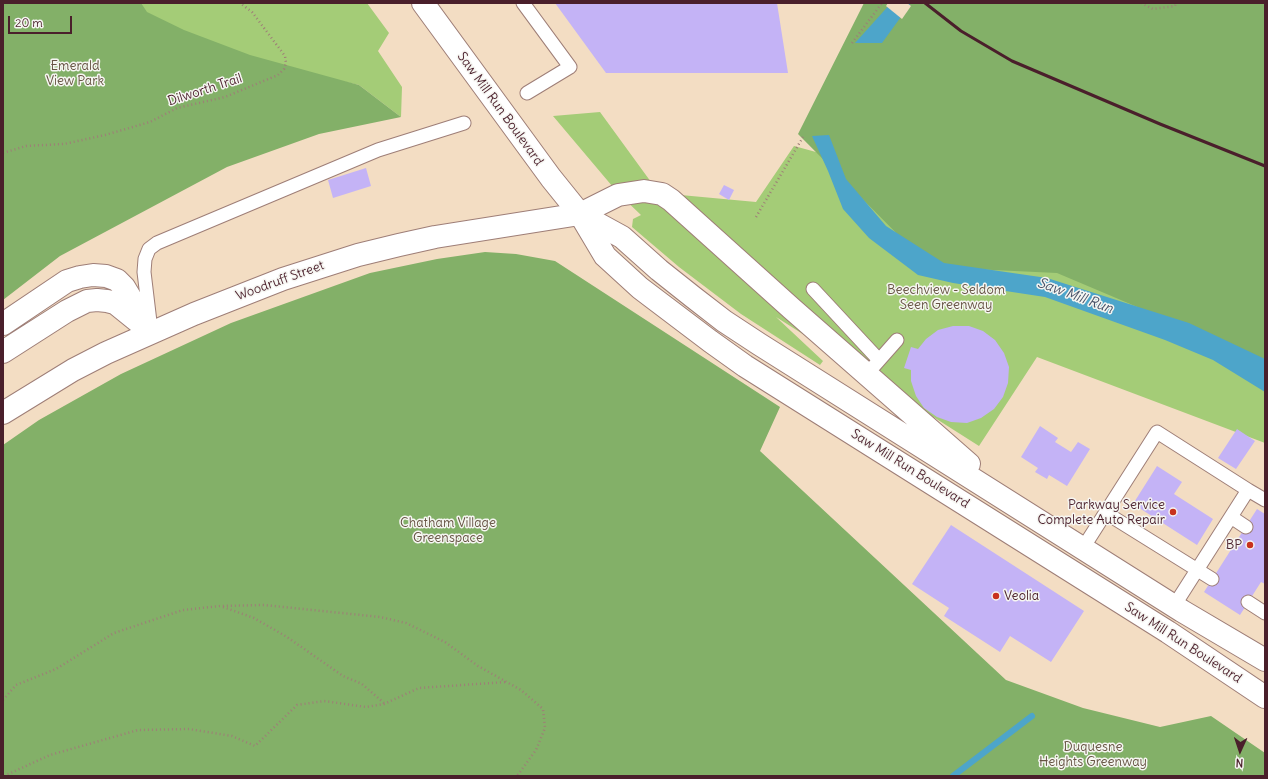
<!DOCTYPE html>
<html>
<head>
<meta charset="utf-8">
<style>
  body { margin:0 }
  #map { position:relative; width:1268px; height:779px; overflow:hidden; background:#f3ddc3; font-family:Delius,sans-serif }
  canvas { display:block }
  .frame { position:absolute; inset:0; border:4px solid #4a1f2b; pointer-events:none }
  .north { position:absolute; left:1220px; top:731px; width:40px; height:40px; -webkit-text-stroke:3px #f6f6f2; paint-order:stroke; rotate:183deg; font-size:11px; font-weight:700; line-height:16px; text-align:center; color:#4a1f2b }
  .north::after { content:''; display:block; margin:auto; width:14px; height:18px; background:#4a1f2b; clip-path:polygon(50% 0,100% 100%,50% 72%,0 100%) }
  .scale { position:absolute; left:8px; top:16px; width:64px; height:18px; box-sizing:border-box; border:2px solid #4a1f2b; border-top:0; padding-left:5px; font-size:12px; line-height:14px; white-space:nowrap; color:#4a1f2b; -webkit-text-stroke:3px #f6f6f2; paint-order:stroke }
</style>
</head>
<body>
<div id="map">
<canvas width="1268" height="779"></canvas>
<div class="frame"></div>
<div class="north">N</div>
<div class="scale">20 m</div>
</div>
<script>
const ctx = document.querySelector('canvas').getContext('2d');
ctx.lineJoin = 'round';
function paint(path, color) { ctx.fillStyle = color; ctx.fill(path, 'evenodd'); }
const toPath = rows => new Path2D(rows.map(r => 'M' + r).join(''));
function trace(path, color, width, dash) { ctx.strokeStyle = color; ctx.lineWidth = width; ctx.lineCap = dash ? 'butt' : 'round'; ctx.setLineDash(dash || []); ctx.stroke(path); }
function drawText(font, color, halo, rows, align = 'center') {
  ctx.font = font + ' Delius,sans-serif'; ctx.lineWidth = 3; ctx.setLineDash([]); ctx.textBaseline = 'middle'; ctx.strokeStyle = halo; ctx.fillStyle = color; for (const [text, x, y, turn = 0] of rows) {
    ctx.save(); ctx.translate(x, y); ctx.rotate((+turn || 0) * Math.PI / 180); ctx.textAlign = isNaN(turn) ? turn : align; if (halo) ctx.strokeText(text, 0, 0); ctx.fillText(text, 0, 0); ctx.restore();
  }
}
paint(toPath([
  [3,3,367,3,389,33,378,51,402,87,401,117,359,85],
  [600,112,659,193,756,202,794,146,1211,260,1265,293,1265,443,1037,357,979,446,776,317,823,361,820,365,741,314,679,267,632,227,633,219,641,215,618,193,553,116]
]), '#a4cc77');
paint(toPath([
  [3,3,141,3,147,12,184,30,250,55,359,85,401,117,319,134,227,167,60,256,3,300],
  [864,3,1265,3,1265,361,1057,273,930,267,798,134],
  [485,252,516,254,555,261,780,407,760,451,1006,680,1083,708,1160,727,1211,716,1265,753,1265,776,3,776,3,445,39,420,121,374,231,323,370,273,437,259]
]), '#83b068');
paint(toPath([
  [891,3,911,3,882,43,855,43],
  [829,135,846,179,886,226,944,263,1047,278,1189,323,1265,359,1265,392,1213,360,1165,340,1045,297,953,283,918,275,869,238,843,209,828,171,812,136]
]), '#4da5ca');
paint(toPath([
  [888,3,907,3,911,6,902,19,886,6]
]), '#f3ddc3');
trace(toPath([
  [953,776,1032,716]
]), '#4da5ca', 6);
paint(toPath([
  [555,3,777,3,788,73,606,73],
  [366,168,371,186,333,198,328,180],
  [724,185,734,190,729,200,719,194],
  [953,326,969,326,983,331,995,340,1004,353,1009,367,1008,383,1003,397,994,409,981,418,967,423,951,422,937,417,924,408,916,396,911,381,911,370,904,368,911,347,918,349,926,339,938,330],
  [1040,426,1058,438,1055,442,1071,452,1078,442,1090,449,1067,486,1049,475,1047,479,1035,472,1038,468,1021,457],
  [1237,429,1255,441,1236,469,1218,458],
  [1157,466,1182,482,1174,494,1213,519,1197,545,1133,504],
  [1257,509,1265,514,1265,584,1261,582,1240,615,1204,592],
  [951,525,1084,611,1051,662,1010,636,1000,652,944,616,949,608,912,584]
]), '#c4b3f6');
const lane = toPath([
  [523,3,570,67,527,93],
  [813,289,879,360],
  [150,322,144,272,145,259,149,249,157,243,378,150,464,123],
  [874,366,897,340],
  [1106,513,1212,579],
  [1231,517,1246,527],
  [1083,548,1157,432,1248,490],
  [1248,602,1265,613],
  [1174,606,1248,490,1265,500]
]);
const secondary = toPath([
  [3,324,67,281,80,277,93,275,106,276,117,280,124,287,151,332],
  [3,352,67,311,87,301,97,300,107,301,115,303,141,324],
  [3,413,73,370,106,353,194,314,283,279,358,255,399,245,435,237,580,214]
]);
const highway = toPath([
  [423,3,551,178,580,214,605,256,640,288,710,341,745,366,1168,632,1265,697],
  [580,214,622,237,659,270,693,297,724,321,759,344,1182,611,1265,660],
  [580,214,618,195,644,191,662,194,671,200,791,308,969,464]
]);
trace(lane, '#9e7e77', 15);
trace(secondary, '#9e7e77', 24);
trace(highway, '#9e7e77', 24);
trace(toPath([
  [1141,3,1153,9,1175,6,1176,3],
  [852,43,882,3],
  [3,153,26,146,64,144,105,135,150,122,177,108,225,97,278,75,284,69,286,63,285,56,252,12,240,3],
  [756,217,803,137],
  [223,607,254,618,287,637,343,676,362,684,384,703],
  [3,700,16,685,56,669,114,633,183,610,220,606,264,605,380,617,406,623,445,642,478,666,521,690,543,709,545,728,536,750,517,776],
  [4,776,50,755,138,730,189,729,232,736,255,746,297,705,324,701,366,707,384,704,419,688,506,682]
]), '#9e7e77', 2.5, [1, 3]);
trace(lane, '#fff', 13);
trace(secondary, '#fff', 22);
trace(highway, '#fff', 22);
trace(toPath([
  [925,3,961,31,1012,61,1160,124,1265,166]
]), '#4a1f2b', 3);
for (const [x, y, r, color] of [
  [1173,512,4,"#c8321e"],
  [1250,545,4,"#c8321e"],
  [996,596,4,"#c8321e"]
]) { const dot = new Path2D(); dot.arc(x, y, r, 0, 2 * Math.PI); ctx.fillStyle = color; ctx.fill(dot); trace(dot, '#f6f6f2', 1.5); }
drawText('13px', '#655342', '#f6f6f2', [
  ["Emerald",75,66],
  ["View Park",75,81],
  ["Beechview - Seldom",946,290],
  ["Seen Greenway",946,305],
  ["Chatham Village",448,523],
  ["Greenspace",448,538],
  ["Duquesne",1093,747],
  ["Heights Greenway",1093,762]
]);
drawText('13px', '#4a1f2b', '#f6f6f2', [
  ["Dilworth Trail",205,90,-18],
  ["Saw Mill Run Boulevard",500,109,54],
  ["Woodruff Street",280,281,-20],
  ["Saw Mill Run Boulevard",910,469,32],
  ["Saw Mill Run Boulevard",1183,643,33]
]);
drawText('13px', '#4a1f2b', '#f6f6f2', [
  ["Parkway Service",1165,505],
  ["Complete Auto Repair",1165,520],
  ["BP",1242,545],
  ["Veolia",1004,596,"left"]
], 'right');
drawText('italic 14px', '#4b556b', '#f6f6f2', [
  ["Saw Mill Run",1075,296,20]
]);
</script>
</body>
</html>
